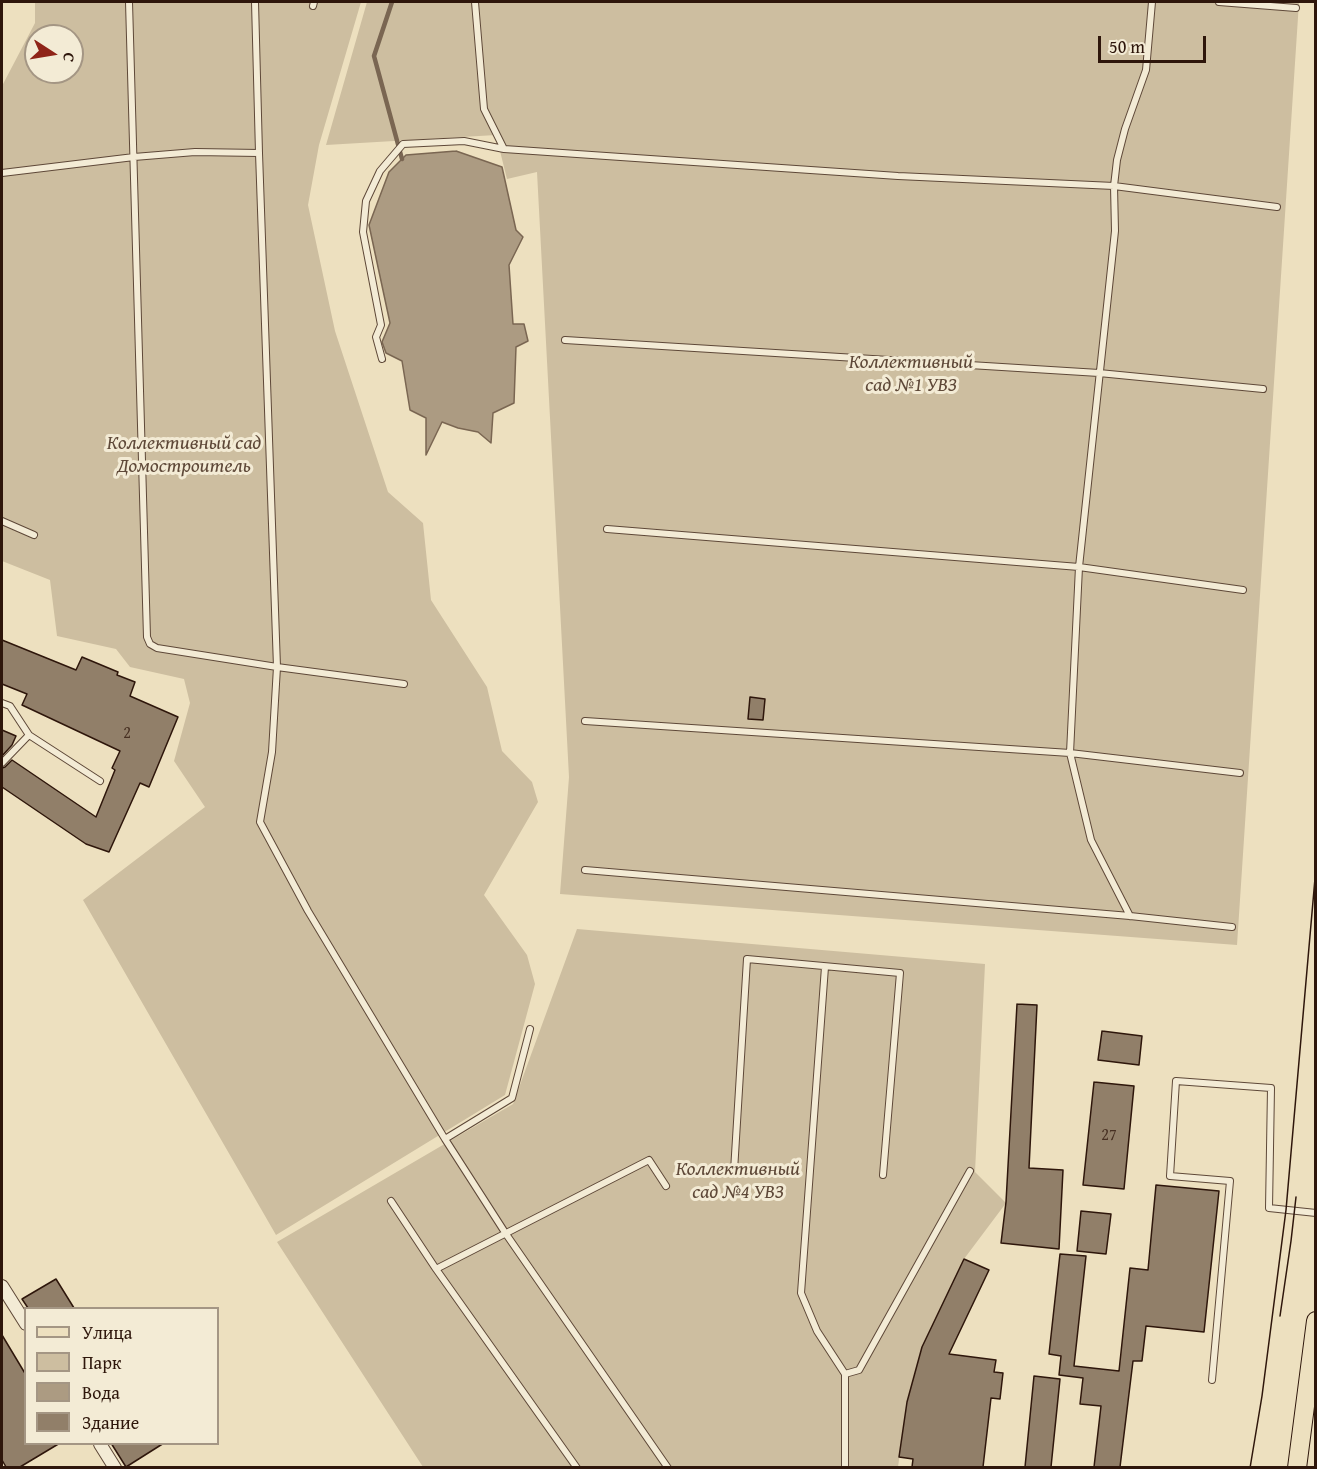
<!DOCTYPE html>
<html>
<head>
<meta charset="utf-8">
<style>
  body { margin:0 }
  #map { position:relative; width:1317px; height:1469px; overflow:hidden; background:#ede0bf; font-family:"Gentium Book Plus",serif }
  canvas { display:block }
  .frame { position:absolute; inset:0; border:3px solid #2e160b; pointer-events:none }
  .legend { position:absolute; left:24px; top:1307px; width:195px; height:138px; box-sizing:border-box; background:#f3ebd5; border:2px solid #a49684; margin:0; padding:8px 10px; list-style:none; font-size:18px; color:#2e160b }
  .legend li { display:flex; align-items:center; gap:12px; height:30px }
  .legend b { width:30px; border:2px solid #a49684 }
  .north { position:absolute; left:24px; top:24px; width:60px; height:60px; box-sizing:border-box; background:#f3ebd5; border:2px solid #a49684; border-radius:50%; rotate:102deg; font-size:16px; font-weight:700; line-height:24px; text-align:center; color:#2e160b }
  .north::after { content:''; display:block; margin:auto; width:21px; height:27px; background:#8f2418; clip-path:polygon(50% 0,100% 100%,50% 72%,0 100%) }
  .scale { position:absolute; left:1098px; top:36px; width:108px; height:27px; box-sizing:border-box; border:3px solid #2e160b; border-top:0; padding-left:8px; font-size:18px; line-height:21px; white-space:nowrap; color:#2e160b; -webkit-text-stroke:4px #f3ebd5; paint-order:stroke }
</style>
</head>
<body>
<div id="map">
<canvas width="1317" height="1469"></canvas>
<div class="frame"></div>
<ul class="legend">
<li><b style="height:8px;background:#ede0bf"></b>Улица</li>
<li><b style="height:16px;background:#cdbea0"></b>Парк</li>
<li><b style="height:16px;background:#ac9b82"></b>Вода</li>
<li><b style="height:16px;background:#917f69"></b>Здание</li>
</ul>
<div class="north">С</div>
<div class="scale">50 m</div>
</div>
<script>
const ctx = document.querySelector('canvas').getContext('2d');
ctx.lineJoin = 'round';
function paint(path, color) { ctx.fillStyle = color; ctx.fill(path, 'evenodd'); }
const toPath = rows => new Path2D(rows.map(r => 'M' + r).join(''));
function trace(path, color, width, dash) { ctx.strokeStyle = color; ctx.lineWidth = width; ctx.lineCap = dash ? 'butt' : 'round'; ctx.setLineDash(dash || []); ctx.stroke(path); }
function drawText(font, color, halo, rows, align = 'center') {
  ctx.font = font + ' "Gentium Book Plus",serif'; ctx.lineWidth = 6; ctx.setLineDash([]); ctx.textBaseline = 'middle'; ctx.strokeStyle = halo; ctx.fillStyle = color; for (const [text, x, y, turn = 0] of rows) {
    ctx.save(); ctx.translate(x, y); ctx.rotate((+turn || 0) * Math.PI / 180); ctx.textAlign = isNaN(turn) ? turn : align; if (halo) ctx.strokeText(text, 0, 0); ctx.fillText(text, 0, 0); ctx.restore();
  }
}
paint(toPath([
  [35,2,361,2,319,145,308,205,335,331,388,492,423,523,431,600,487,687,502,751,532,782,538,802,484,895,527,955,535,984,505,1095,276,1235,83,900,205,807,174,761,190,703,184,679,130,667,116,649,57,636,50,580,2,561,2,86,35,23],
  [36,36,72,36,72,72,36,72],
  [367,2,1299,2,1237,945,560,894,569,777,537,172,507,179,496,135,326,145],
  [577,929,985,964,975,1172,1006,1203,964,1259,922,1347,907,1402,898,1467,423,1467,277,1242,513,1104]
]), '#cdbea0');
const water = toPath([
  [456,151,502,167,516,230,523,237,509,265,513,324,524,324,528,341,516,347,514,403,493,413,491,443,478,432,458,428,442,422,426,455,426,418,410,410,402,361,386,353,382,342,390,323,369,225,389,172,406,155,456,151]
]);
paint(water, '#ac9b82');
trace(water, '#7a6652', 1.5);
trace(toPath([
  [392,2,374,56,402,159]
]), '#7a6652', 4.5);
const building = toPath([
  [2,640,76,670,82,657,118,672,117,675,135,682,130,696,178,717,149,787,140,783,109,852,86,844,2,787,2,768,5,767,12,760,96,817,115,770,112,768,120,751,22,705,27,694,2,684,2,640],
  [750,697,765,699,763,720,748,719,750,697],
  [2,730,16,736,12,745,2,756,2,730],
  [1017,1004,1037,1005,1029,1168,1063,1170,1059,1249,1001,1243,1006,1202,1017,1004],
  [1102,1031,1142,1036,1139,1065,1098,1060,1102,1031],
  [1094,1082,1134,1086,1124,1189,1083,1185,1094,1082],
  [1156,1185,1219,1191,1204,1332,1146,1326,1142,1361,1133,1361,1120,1467,1094,1467,1101,1406,1080,1404,1083,1378,1059,1375,1061,1356,1049,1354,1060,1254,1086,1256,1074,1366,1119,1371,1130,1268,1148,1270,1156,1185],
  [1081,1211,1111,1214,1106,1254,1077,1251,1081,1211],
  [964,1259,989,1270,949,1354,996,1360,994,1372,1003,1373,1000,1399,991,1398,983,1467,912,1467,913,1459,899,1457,907,1402,922,1347,964,1259],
  [56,1279,74,1308,28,1308,22,1299,56,1279],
  [2,1335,26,1375,26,1443,60,1443,20,1467,6,1467,2,1460,2,1335],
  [1034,1376,1060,1379,1051,1467,1025,1467,1034,1376],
  [111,1443,164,1443,126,1467,111,1443]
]);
paint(building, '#917f69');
trace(building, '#2e160b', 1.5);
const service = toPath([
  [129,2,147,637,150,644,157,648,277,667,404,684],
  [255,2,259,153,277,667,272,752,260,822,308,911,445,1139,506,1234,668,1468],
  [475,2,484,109,504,149,898,176,1114,186,1277,207],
  [1219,2,1296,8],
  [313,6,314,2],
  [2,173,134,157,195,152,259,153],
  [565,340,1099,373,1263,389],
  [382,359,376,337,381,325,363,232,366,201,380,171,403,144,464,141,504,149],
  [2,521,34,535],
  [607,529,1079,567,1243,590],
  [2,703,10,706,29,735,100,781],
  [585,721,1070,753,1240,773],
  [2,763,29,735],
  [585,870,1130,916,1232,927],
  [1130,916,1091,840,1070,753,1079,567,1115,231,1114,186,1117,160,1125,129,1146,70,1152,2],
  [825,967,801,1293,817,1331,845,1374],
  [445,1139,512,1098,530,1029],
  [734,1171,747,959,900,973,883,1175],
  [391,1201,436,1269,577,1468],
  [436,1269,649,1160,666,1186],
  [1212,1380,1230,1181,1170,1176,1176,1081,1271,1088,1269,1208,1316,1213],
  [845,1468,845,1374,859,1370,970,1171]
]);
const minor = toPath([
  [2,1286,26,1324],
  [100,1444,115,1468]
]);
const primary = toPath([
  [1297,1468,1316,1321]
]);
trace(service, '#5e4838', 8);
trace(minor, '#5e4838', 14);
trace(primary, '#2e160b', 20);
trace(service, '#f3ebd5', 6);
trace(minor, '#f3ebd5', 12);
trace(primary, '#ede0bf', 18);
trace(toPath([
  [1280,1316,1291,1241,1296,1197],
  [1250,1468,1262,1396,1286,1210,1316,867]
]), '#2e160b', 1.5);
drawText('16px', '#473022', null, [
  ["2",127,734],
  ["27",1109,1136]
]);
drawText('italic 20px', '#5e4838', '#f3ebd5', [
  ["Коллективный",911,363],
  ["сад №1 УВЗ",911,386],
  ["Коллективный сад",184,444],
  ["Домостроитель",184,467],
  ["Коллективный",738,1170],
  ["сад №4 УВЗ",738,1193]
]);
</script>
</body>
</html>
